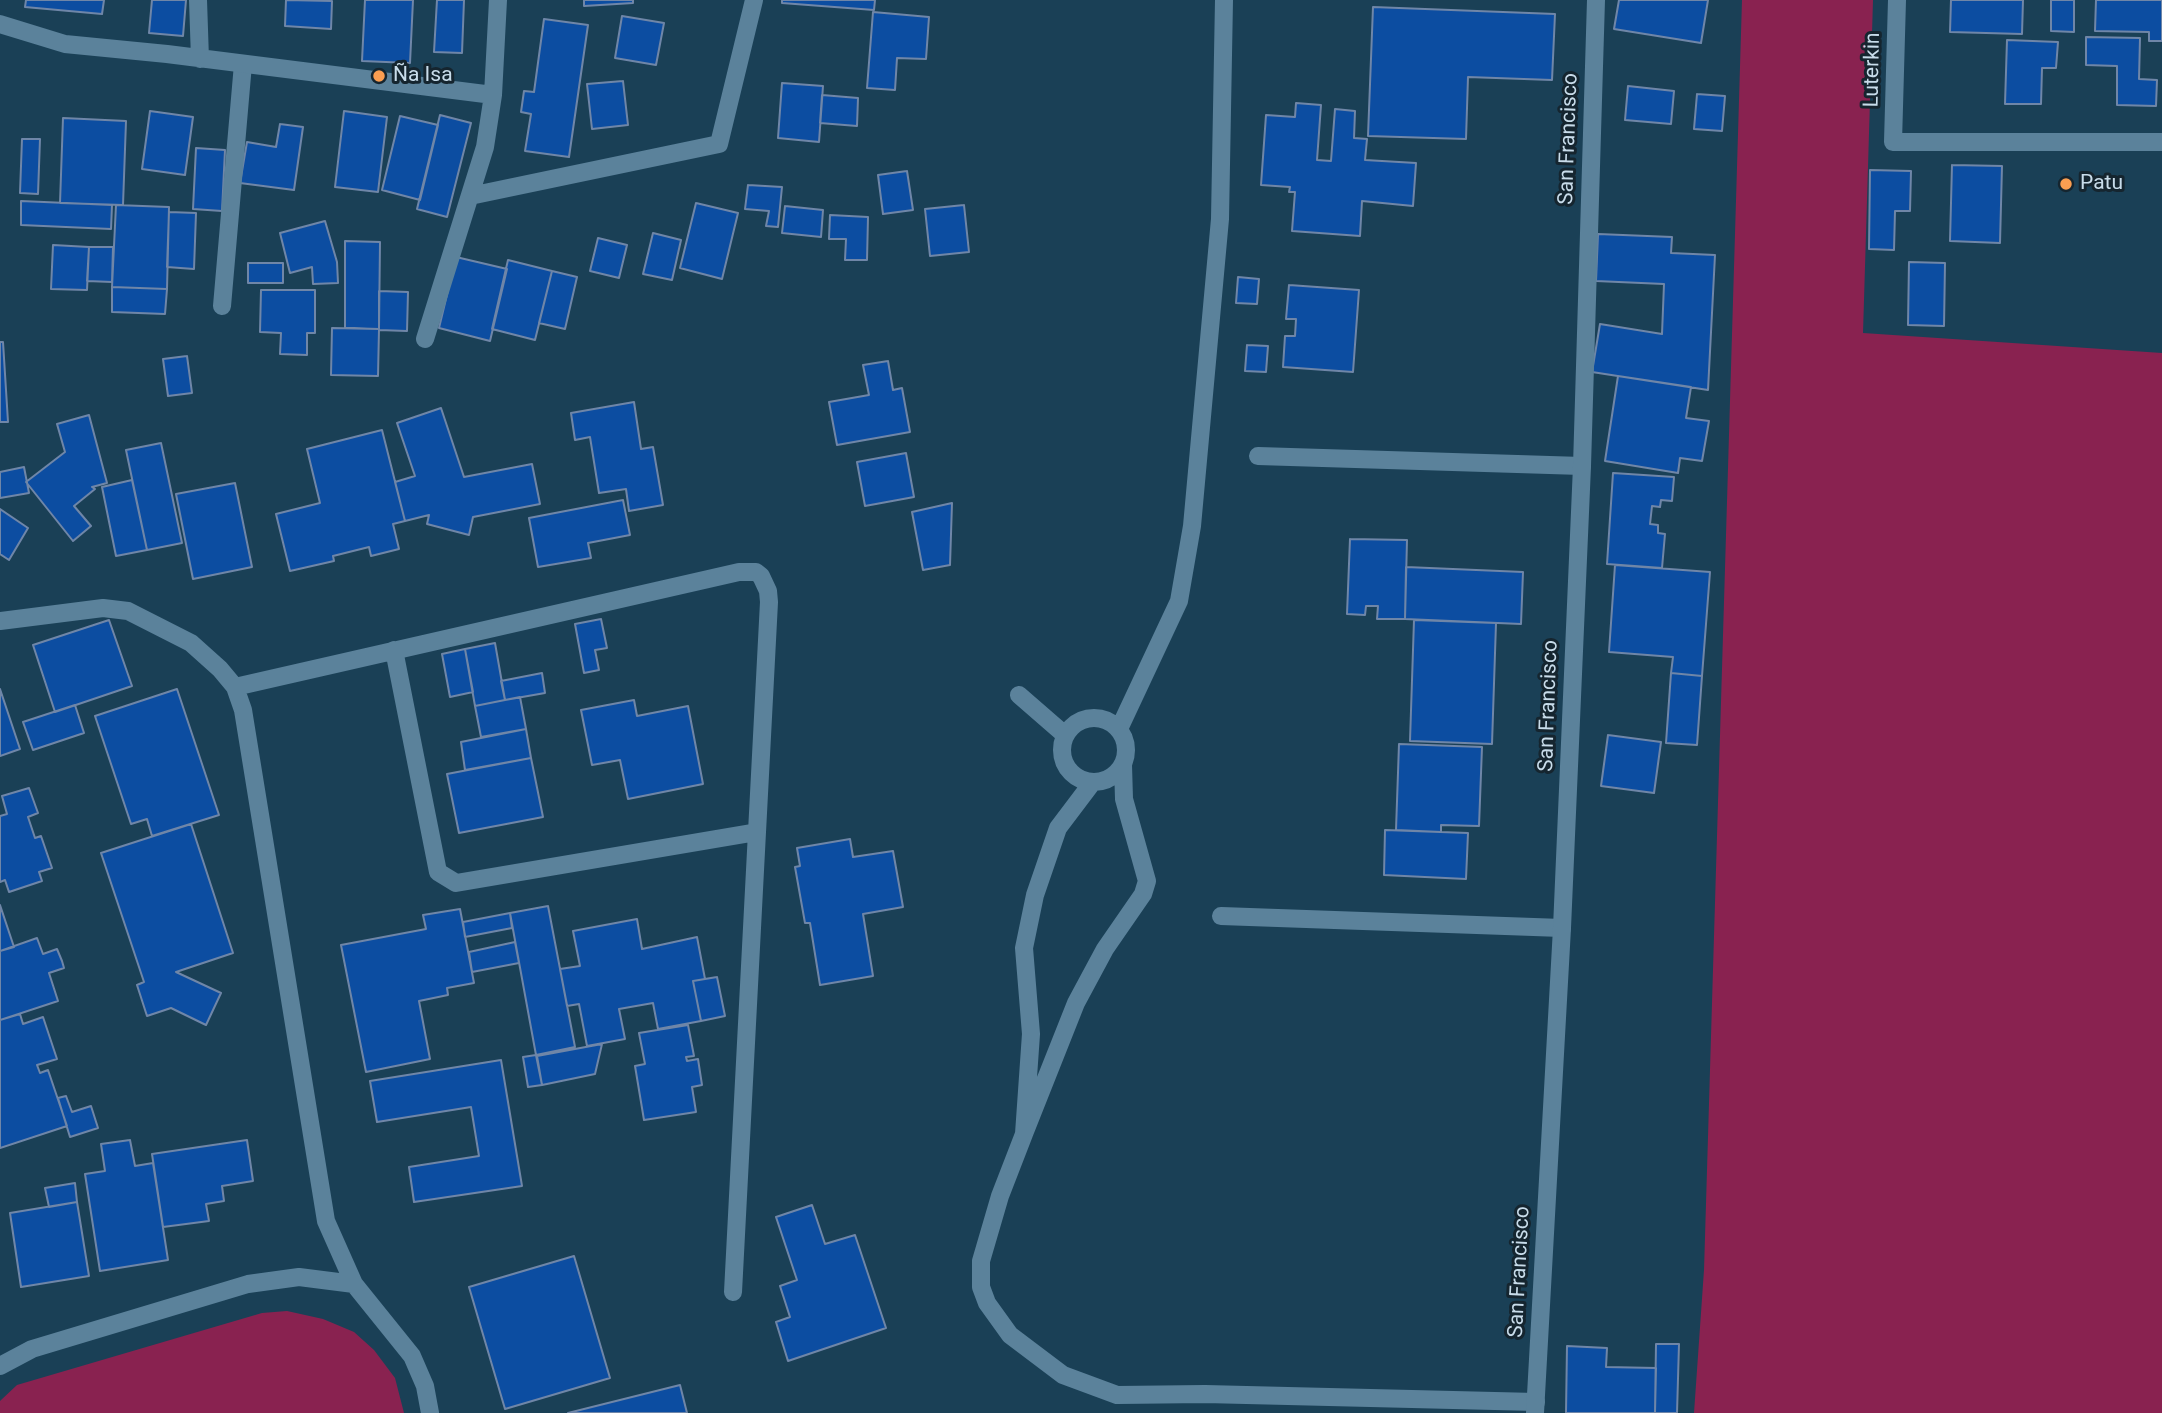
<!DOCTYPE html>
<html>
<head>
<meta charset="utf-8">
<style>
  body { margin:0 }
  canvas { display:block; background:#1a4056 }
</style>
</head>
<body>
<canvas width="2162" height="1413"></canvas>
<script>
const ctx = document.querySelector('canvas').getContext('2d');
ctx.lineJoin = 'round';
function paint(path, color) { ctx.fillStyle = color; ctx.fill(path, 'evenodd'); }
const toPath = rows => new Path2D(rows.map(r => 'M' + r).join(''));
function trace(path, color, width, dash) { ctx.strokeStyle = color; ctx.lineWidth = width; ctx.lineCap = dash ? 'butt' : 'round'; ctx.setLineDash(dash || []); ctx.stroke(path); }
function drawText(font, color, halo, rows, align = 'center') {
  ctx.font = font + ' Roboto,sans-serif'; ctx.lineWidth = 6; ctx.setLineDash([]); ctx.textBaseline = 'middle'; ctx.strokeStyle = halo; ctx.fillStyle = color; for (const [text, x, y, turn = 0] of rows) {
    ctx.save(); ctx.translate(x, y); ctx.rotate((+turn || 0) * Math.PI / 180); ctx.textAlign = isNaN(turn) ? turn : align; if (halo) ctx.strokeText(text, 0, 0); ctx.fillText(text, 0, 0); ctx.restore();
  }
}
paint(toPath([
  [1742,0,1873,0,1863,333,2162,353,2162,1413,1694,1413,1704,1270],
  [287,1311,323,1319,354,1332,374,1350,395,1378,404,1413,0,1413,0,1401,17,1385,262,1313]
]), '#892250');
const building = toPath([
  [26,0,104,0,102,14,25,7,26,0],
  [152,0,186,0,183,36,149,33,152,0],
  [286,0,332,1,331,29,285,26,286,0],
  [365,0,413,0,410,63,362,61,365,0],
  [437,0,464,0,462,53,434,52,437,0],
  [584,0,633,0,633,3,584,6,584,0],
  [782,0,875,0,874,10,782,3,782,0],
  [1619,0,1708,0,1701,43,1614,29,1619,0],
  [1951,0,2023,0,2022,34,1950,32,1951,0],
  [2051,0,2074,0,2074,32,2051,31,2051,0],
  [2096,0,2162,0,2162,41,2149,41,2149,32,2095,31,2096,0],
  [1373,7,1555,14,1552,80,1468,77,1466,139,1368,136,1373,7],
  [873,12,929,17,926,59,897,58,895,90,867,88,873,12],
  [622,16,664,23,656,65,615,58,622,16],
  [544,19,588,25,569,157,525,151,531,114,521,112,524,91,534,92,544,19],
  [2086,37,2140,38,2139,79,2157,80,2156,106,2117,105,2117,66,2086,65,2086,37],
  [2007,40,2058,42,2056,68,2042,68,2041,104,2005,104,2007,40],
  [623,81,628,125,592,129,587,84,623,81],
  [782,83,823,86,819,142,778,138,782,83],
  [1628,86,1674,91,1671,124,1625,120,1628,86],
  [1697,94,1725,96,1722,131,1694,129,1697,94],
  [822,95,858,98,857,126,820,123,822,95],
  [1296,103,1321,105,1317,160,1331,161,1335,109,1355,111,1354,138,1367,139,1365,160,1416,163,1413,206,1362,201,1360,236,1292,231,1295,192,1289,192,1290,187,1261,185,1266,115,1295,117,1296,103],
  [150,111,193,117,185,175,142,169,150,111],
  [344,111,387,117,378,192,335,187,344,111],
  [440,115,471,123,447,217,417,209,440,115],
  [400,116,438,125,420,200,382,190,400,116],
  [63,118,126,121,123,205,60,203,63,118],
  [280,124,303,127,294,190,240,183,247,142,276,147,280,124],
  [22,139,40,139,38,194,20,193,22,139],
  [196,148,225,150,222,211,193,209,196,148],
  [1952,165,2002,166,2000,243,1950,241,1952,165],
  [1870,170,1911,171,1910,211,1895,211,1894,250,1869,249,1870,170],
  [907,171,913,210,883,214,878,175,907,171],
  [748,185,782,187,778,227,766,226,769,211,745,209,748,185],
  [21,201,112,205,111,229,21,225,21,201],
  [696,203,738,213,722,279,680,268,696,203],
  [116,205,169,207,167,289,112,287,116,205],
  [964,205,969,252,930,256,925,209,964,205],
  [785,206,823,210,821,237,782,233,785,206],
  [169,212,196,213,194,269,167,267,169,212],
  [830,215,868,217,867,260,845,260,846,239,829,239,830,215],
  [325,221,337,262,338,283,313,284,312,267,290,273,280,233,325,221],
  [653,233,681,240,672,280,643,274,653,233],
  [1598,234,1672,237,1671,253,1715,255,1708,390,1592,372,1600,324,1662,334,1664,284,1596,281,1598,234],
  [598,238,627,245,619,278,590,271,598,238],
  [345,241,380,242,379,329,345,328,345,241],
  [53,245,89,247,87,290,51,289,53,245],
  [89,247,113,247,112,282,87,281,89,247],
  [456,257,507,269,490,341,439,328,456,257],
  [508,260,552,271,535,340,492,329,508,260],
  [1909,262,1945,263,1944,326,1908,325,1909,262],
  [248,263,283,263,283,283,248,283,248,263],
  [552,271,577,277,565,329,539,323,552,271],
  [1238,277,1259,279,1257,304,1236,303,1238,277],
  [1289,285,1359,290,1353,372,1283,367,1285,336,1295,336,1296,319,1286,319,1289,285],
  [112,287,167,289,165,314,112,312,112,287],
  [261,290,315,290,315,333,307,333,307,355,280,354,281,333,260,332,261,290],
  [379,291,408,292,407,331,379,330,379,291],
  [332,328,379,329,378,376,331,375,332,328],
  [0,342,3,342,8,422,0,422,0,342],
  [1247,345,1268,346,1266,372,1245,371,1247,345],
  [187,356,192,393,168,396,163,359,187,356],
  [888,361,893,390,902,388,910,432,837,445,829,402,869,395,863,365,888,361],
  [1618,376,1691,387,1686,418,1709,421,1702,461,1680,458,1678,473,1605,461,1618,376],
  [634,402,641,449,653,447,663,505,629,511,626,489,599,493,590,437,575,440,571,413,634,402],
  [441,408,464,477,532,464,540,504,473,517,469,535,427,524,429,515,405,521,395,482,415,476,397,423,441,408],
  [89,415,107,483,92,487,95,489,74,506,91,526,73,541,26,482,65,452,57,424,89,415],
  [382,430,405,521,393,524,399,549,371,556,369,547,333,556,334,561,290,571,276,514,320,503,307,449,382,430],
  [161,443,182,543,147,550,126,450,161,443],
  [906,453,914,497,865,506,857,462,906,453],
  [24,467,29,493,0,498,0,472,24,467],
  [1613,473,1674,477,1672,501,1661,500,1660,507,1652,506,1650,524,1658,525,1658,533,1665,534,1662,568,1607,564,1613,473],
  [132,480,147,550,116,556,102,487,132,480],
  [235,483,252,567,193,579,176,494,235,483],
  [623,500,630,535,588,543,591,558,538,567,529,518,623,500],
  [952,503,950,565,923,570,912,512,952,503],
  [0,509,28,528,9,560,0,554,0,509],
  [1350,539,1407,540,1405,619,1377,619,1378,606,1366,606,1365,615,1347,614,1350,539],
  [1615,565,1710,572,1702,676,1671,673,1673,657,1609,652,1615,565],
  [1406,567,1523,572,1521,624,1405,619,1406,567],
  [601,619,607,648,595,650,599,670,584,673,575,624,601,619],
  [109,620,132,686,55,712,33,645,109,620],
  [1414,620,1496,623,1492,744,1410,741,1414,620],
  [495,643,505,700,475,706,465,649,495,643],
  [465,649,473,692,450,697,442,654,465,649],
  [542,673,545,693,505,700,501,681,542,673],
  [1671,673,1702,676,1697,745,1666,743,1671,673],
  [0,689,20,749,0,756,0,689],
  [177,689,219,815,152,836,147,819,131,824,95,716,177,689],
  [520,697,526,729,481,737,475,706,520,697],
  [634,700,637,716,688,706,703,784,628,799,620,760,592,765,581,710,634,700],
  [75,705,84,733,33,750,23,722,75,705],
  [526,729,531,758,465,770,461,742,526,729],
  [1608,735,1661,742,1654,793,1601,786,1608,735],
  [1399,744,1482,747,1479,826,1441,825,1441,832,1396,830,1399,744],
  [531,758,543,817,459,833,447,774,531,758],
  [29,788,38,813,28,817,35,838,41,836,52,868,39,872,42,881,9,892,5,880,0,882,0,816,7,814,2,796,29,788],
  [191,824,233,953,176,972,221,993,206,1025,171,1008,147,1016,137,985,144,982,101,853,191,824],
  [1385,830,1468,833,1466,879,1384,875,1385,830],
  [850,839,853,857,893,851,903,907,863,914,873,976,820,985,810,923,805,923,795,867,800,866,797,848,850,839],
  [0,905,14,947,0,951,0,905],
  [548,906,575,1047,536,1055,510,913,548,906],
  [460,909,474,983,447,988,448,995,419,1001,430,1059,366,1072,341,945,426,929,423,915,460,909],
  [510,913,512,928,465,937,463,922,510,913],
  [637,919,642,949,697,937,705,979,693,981,701,1021,658,1029,653,1003,619,1009,625,1039,587,1046,579,1004,567,1006,560,969,580,966,573,931,637,919],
  [37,938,43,954,57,949,62,961,64,968,49,973,58,1001,0,1020,0,951,37,938],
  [515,942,519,963,472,972,469,952,515,942],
  [717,977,725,1016,701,1021,693,981,717,977],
  [20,1014,23,1024,43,1017,57,1059,37,1065,40,1073,48,1070,67,1126,0,1148,0,1020,20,1014],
  [688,1025,694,1056,686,1057,687,1061,698,1059,702,1085,692,1087,696,1112,644,1120,635,1066,645,1064,639,1033,688,1025],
  [602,1044,595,1074,542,1085,537,1056,602,1044],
  [536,1055,542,1085,528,1087,523,1057,536,1055],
  [501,1060,522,1186,414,1202,409,1167,479,1156,471,1107,377,1122,370,1081,501,1060],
  [66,1096,72,1112,91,1106,98,1128,70,1137,58,1098,66,1096],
  [130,1140,135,1166,153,1163,168,1260,100,1271,85,1174,105,1171,101,1144,130,1140],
  [247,1140,253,1181,222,1186,224,1201,206,1204,209,1221,163,1227,152,1154,247,1140],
  [75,1183,77,1202,49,1207,45,1188,75,1183],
  [77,1202,89,1276,21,1287,10,1213,77,1202],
  [812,1205,825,1244,855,1235,886,1328,788,1361,776,1322,790,1317,780,1286,797,1280,776,1217,812,1205],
  [574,1256,610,1378,505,1409,469,1287,574,1256],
  [1656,1344,1679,1344,1677,1413,1655,1413,1656,1344],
  [1567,1346,1607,1348,1606,1367,1656,1368,1655,1413,1566,1413,1567,1346],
  [680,1385,687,1413,568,1413,680,1385]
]);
paint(building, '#0c4da1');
trace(building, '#6f86a8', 2);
trace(toPath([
  [222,306,243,64],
  [1258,456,1582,466],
  [1019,695,1065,735],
  '1062 750a32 32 0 1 1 64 0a32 32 0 1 1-64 0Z',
  [1119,729,1179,601,1192,526,1220,219,1224,0],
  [1092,783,1058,828,1035,895,1024,948,1031,1034,1024,1134,1076,1003,1105,949,1143,894,1147,881,1124,799,1123,765],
  [1221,916,1562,928],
  [1024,1134,1000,1196,981,1261,981,1287,987,1303,1010,1335,1063,1375,1117,1395,1205,1394,1536,1402]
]), '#5b829b', 18);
trace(toPath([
  [198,0,200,59],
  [1897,0,1893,142,2162,142],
  [0,24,65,44,167,54,493,95],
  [470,196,719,144,754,0],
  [425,339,485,147,493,95,498,0],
  [0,621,103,608,128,611,191,643,220,669,235,687,243,710,326,1221,354,1284,412,1356,425,1386,430,1413],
  [394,650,438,872,456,883,757,832],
  [235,687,739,572,756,572,761,576,768,591,769,602,733,1292],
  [0,1366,32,1349,248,1284,299,1277,354,1284],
  [1535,1413,1562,928,1582,466,1596,0]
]), '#5b829b', 18);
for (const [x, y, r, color] of [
  [379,76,7,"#fb9e51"],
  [2066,184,7,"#fb9e51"]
]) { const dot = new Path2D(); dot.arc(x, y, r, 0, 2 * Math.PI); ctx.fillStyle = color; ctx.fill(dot); trace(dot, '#15252f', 2.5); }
drawText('21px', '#c8dcea', '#15252f', [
  ["Luterkin",1873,70,-89],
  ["San Francisco",1569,139,-88],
  ["San Francisco",1549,706,-88],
  ["San Francisco",1520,1272,-87]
]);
drawText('21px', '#c8dcea', '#15252f', [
  ["Ña Isa",393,76],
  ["Patu",2080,184]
], 'left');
</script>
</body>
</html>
